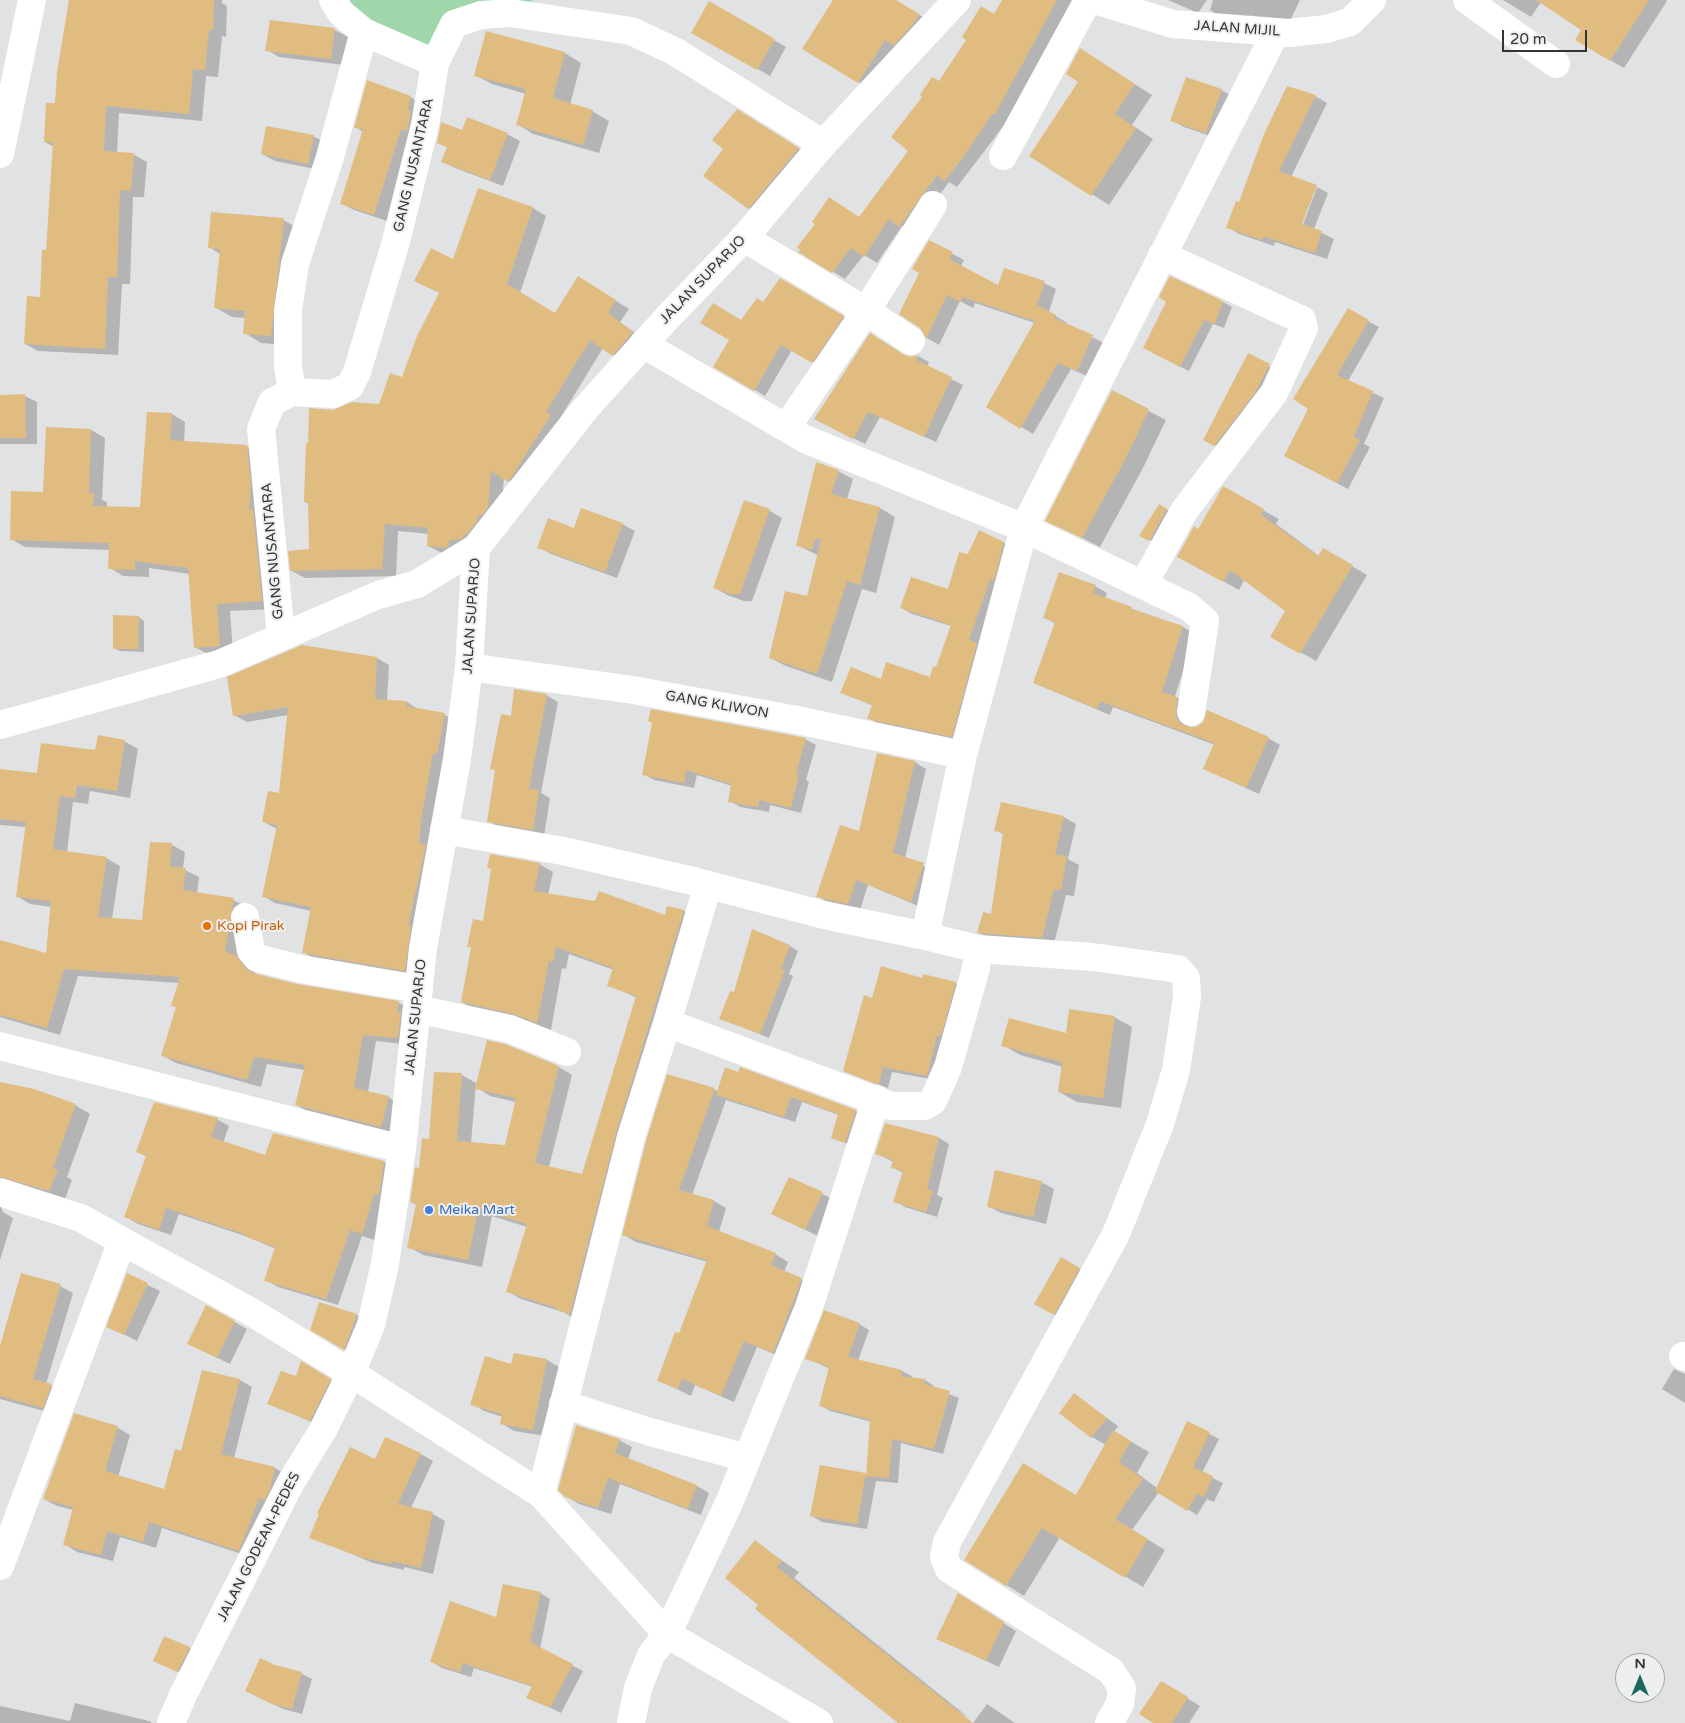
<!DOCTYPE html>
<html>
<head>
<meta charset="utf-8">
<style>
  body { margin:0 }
  #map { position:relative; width:1685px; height:1723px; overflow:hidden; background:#e1e2e3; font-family:"Varela Round",sans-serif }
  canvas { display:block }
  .north { position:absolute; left:1615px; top:1653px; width:50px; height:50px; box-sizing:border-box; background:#eeeff0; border:1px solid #a3a4a4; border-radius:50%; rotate:0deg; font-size:14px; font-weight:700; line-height:20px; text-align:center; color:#323333 }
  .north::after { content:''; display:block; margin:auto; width:18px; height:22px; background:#1c6863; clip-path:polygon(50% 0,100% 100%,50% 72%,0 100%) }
  .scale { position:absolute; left:1502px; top:30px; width:85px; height:22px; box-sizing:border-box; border:2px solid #323333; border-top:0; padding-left:6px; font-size:15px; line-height:18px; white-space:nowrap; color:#323333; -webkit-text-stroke:4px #eeeff0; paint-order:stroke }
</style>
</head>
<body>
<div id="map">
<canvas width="1685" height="1723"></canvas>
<div class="north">N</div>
<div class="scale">20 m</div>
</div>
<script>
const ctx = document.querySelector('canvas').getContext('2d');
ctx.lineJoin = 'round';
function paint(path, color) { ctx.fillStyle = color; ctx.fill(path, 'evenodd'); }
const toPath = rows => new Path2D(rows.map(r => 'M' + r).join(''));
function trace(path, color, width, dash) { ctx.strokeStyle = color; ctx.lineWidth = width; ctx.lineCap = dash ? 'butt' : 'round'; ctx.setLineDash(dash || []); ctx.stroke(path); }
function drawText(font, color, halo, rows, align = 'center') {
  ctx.font = font + ' "Varela Round",sans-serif'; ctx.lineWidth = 4; ctx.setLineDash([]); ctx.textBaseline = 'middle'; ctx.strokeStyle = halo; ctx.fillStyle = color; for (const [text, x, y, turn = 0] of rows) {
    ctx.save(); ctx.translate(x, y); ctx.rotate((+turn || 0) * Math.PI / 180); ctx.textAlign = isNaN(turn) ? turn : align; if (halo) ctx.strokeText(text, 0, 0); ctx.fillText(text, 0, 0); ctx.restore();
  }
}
paint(toPath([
  [345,0,534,0,510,13,481,15,434,50,359,28]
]), '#9fd7aa');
paint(toPath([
  [69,0,222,0,222,3,227,6,226,37,222,36,218,77,206,76,202,121,119,113,117,153,133,154,147,162,144,197,133,197,130,284,122,284,118,355,38,351,25,344,41,298,47,252,54,147,45,142,56,104],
  [834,0,893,0,930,21,870,89,804,48],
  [1017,0,1074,0,1008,120,957,187,949,182,912,233,902,226,877,263,864,255,845,279,800,252,860,218,910,151,939,83],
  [1168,0,1207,0,1198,13],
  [1213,0,1300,0,1289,23,1264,21,1251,15,1249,20,1222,18,1210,10],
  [1503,0,1666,0,1667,1,1624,68,1610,60,1583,30,1541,2,1531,17],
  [709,3,786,47,770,76,693,32],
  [271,21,335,30,348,37,344,65,279,57,267,50],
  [565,53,581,63,570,105,592,111,609,121,599,153,533,134,517,124,526,94,492,84,475,75],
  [1096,60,1152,95,1132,125,1153,139,1109,205,1031,156],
  [1221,90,1234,97,1219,139,1184,127,1172,120],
  [1315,96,1327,103,1291,177,1299,230,1301,230,1317,187,1328,193,1314,229,1334,239,1327,259,1275,242,1274,246,1239,234,1228,227,1240,204],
  [410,97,423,104,387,221,354,210,341,203,363,132,356,127],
  [750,118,811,156,761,215,749,208],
  [463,132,507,134,520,141,503,186,455,168,443,161,448,148,438,142],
  [313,136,326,143,320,170,275,161,262,154],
  [479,189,533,208,546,216,520,293,555,315,592,286,629,309,620,322,646,341,626,363,603,348,559,420,564,424,522,488,504,478,501,515,476,541,442,553,428,546,429,534,398,531,396,576,305,578,292,571,310,551,309,504,305,502,309,445,333,411,380,405,403,379,454,261],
  [283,220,300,229,287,345,261,343,245,333,246,318,232,317,216,308,220,254,209,247],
  [930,242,964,260,961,266,999,286,1044,283,1056,289,1049,312,1067,323,1066,324,1104,343,1089,377,1071,369,1033,434,987,406,1035,323,975,303,973,308,960,301,939,345,927,338,921,327,920,273],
  [780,279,853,323,822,367,792,350,765,396,715,367,741,321,764,303],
  [1168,301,1223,302,1232,307,1224,328,1213,324,1189,371,1153,353],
  [1348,310,1379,327,1348,381,1384,398,1364,444,1370,447,1348,489,1296,462,1310,409],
  [1248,355,1280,372,1225,451,1205,439],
  [905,356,910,358,918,356,929,362,927,367,963,385,936,442,880,417,865,444,827,425],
  [1112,392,1166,420,1143,468,1100,547,1047,520],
  [0,396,25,396,37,402,37,444,0,444],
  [172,414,185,422,184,443,246,446,260,454,275,609,230,611,233,653,209,655,195,647,190,574,149,568,149,577,123,576,110,568,110,550,25,547,11,539,91,430,105,438,102,500,107,502,107,508,142,508],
  [838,471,853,479,847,499,880,508,895,517,876,593,862,589,832,682,786,666,770,658,808,597,819,556,797,545],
  [1223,488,1279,519,1276,524,1319,556,1323,549,1367,575,1316,661,1272,636,1287,611,1244,580,1239,590,1178,556,1199,530],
  [745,502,770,511,782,518,752,601,744,601,727,595,714,587],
  [1160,505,1172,513,1156,543,1141,535],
  [622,524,635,531,617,578,551,554,539,547,574,530],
  [1004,543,1014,549,962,742,879,724,869,718,873,706,842,692,881,681,931,679,937,668,951,626,912,614,902,608,949,591,968,555],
  [1095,586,1107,593,1105,599,1183,627,1195,634,1175,696,1189,706,1188,725,1191,728,1198,728,1268,738,1280,745,1259,794,1204,769,1215,745,1113,707,1110,715,1034,683,1056,624,1044,617],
  [139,617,144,621,144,652,120,651,114,648],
  [302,646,377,658,389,665,387,701,407,702,419,710,445,715,457,722,417,977,315,959,303,952,311,911,275,903,263,896,277,829,264,822,280,795,288,715,247,722,234,715],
  [546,695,558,702,541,793,550,798,544,836,500,828,489,821,496,771,491,768,512,718],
  [805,739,816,745,806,780,809,782,801,813,770,805,769,812,740,807,730,801,732,786,697,775,694,788,654,780,643,774],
  [124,741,138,749,130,798,90,791,88,804,73,802,67,852,106,858,120,866,112,919,144,921,172,845,185,852,183,869,199,877,197,894,233,900,247,907,238,957,249,964,257,976,297,985,399,1003,412,1010,411,1045,376,1041,368,1092,388,1097,401,1105,394,1134,310,1113,297,1105,305,1070,267,1064,261,1087,176,1063,163,1056,177,1008,173,1005,179,983,78,976,60,1035,0,1017,0,941,47,955,52,907,30,904,17,896,26,827,0,825,0,771,38,774],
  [915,762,926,769,905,858,934,871,923,908,868,885,860,910,829,903,818,896,860,832],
  [1002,804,1064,817,1076,824,1068,859,1079,865,1074,896,1066,895,1054,944,991,939,978,932,992,916,1004,835,996,830],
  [539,864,553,872,548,895,665,917,667,908,684,911,697,919,572,1317,563,1312,521,1299,507,1291,527,1227,492,1216,482,1267,423,1255,409,1247,417,1205,411,1202,421,1170,430,1140,462,1075,476,1083,471,1144,506,1147,516,1102,490,1096,477,1088,559,1067,572,1075,549,1167,583,1175,637,998,609,985,614,970,569,954,566,969,562,968,551,1030,528,1021,476,1010,462,1002,472,948,469,946,484,923],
  [790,946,798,951,789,974,793,976,769,1038,721,1018,735,994],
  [923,979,955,983,964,988,936,1080,892,1072,888,1088,844,1071,873,999],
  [1114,1017,1132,1027,1121,1108,1077,1102,1059,1092,1063,1067,1020,1055,1003,1045,1067,1035],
  [726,1069,856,1111,866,1117,856,1148,833,1137,839,1115,802,1102,795,1122,726,1100,692,1195,714,1201,726,1208,719,1232,775,1254,788,1262,784,1272,814,1286,786,1359,757,1347,734,1402,695,1385,691,1396,658,1380,679,1335,708,1262,636,1242,624,1235,668,1076,718,1091],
  [0,1083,75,1105,90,1114,67,1177,72,1180,65,1199,0,1198],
  [217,1119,229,1126,223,1143,266,1157,289,1137,384,1162,396,1169,374,1240,362,1236,338,1305,278,1287,266,1280,276,1249,248,1237,179,1214,171,1235,138,1224,126,1217,147,1157,137,1151],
  [939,1138,949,1144,937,1195,943,1198,937,1217,905,1207,895,1201,903,1173,892,1167,893,1162,876,1153],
  [789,1178,835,1200,818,1236,773,1214],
  [1041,1182,1054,1189,1046,1224,1001,1213,988,1206],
  [0,1205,3,1212,13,1218,0,1260],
  [1061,1259,1091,1276,1067,1321,1035,1304],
  [127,1275,160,1291,137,1341,108,1326],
  [60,1286,73,1293,46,1384,64,1393,55,1414,0,1399,0,1351],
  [320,1303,357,1315,369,1323,356,1356,344,1349],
  [206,1306,247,1329,230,1364,189,1344],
  [859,1324,869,1330,858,1361,902,1371,912,1376,911,1378,925,1380,934,1386,934,1388,959,1398,943,1454,901,1443,898,1483,876,1481,867,1529,822,1522,812,1516,866,1474,867,1475,872,1422,830,1411,820,1405,830,1369,806,1358],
  [547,1360,559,1367,546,1436,514,1431,501,1423,503,1417,484,1411,472,1404,512,1366],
  [314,1369,342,1387,323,1427,269,1403,296,1378],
  [1674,1369,1685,1374,1685,1403,1662,1389],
  [203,1371,240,1380,252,1387,234,1458,275,1468,287,1475,251,1557,162,1528,156,1548,120,1537,113,1561,77,1552,64,1544,73,1510,57,1506,44,1499,75,1415,118,1428,130,1435,118,1477,165,1491,182,1452],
  [1075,1395,1118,1426,1114,1432,1149,1452,1137,1473,1157,1488,1188,1423,1219,1439,1202,1473,1223,1483,1214,1502,1207,1499,1197,1515,1159,1492,1132,1530,1165,1550,1143,1587,1060,1537,1024,1596,966,1560,1077,1497,1106,1445,1092,1437],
  [619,1440,632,1447,628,1459,697,1486,709,1493,701,1515,620,1484,611,1514,579,1504,566,1496],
  [421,1454,433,1461,411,1508,433,1514,445,1521,433,1574,404,1567,404,1570,373,1563,311,1537,376,1461],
  [755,1542,799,1572,794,1578,969,1718,959,1712,958,1714,973,1723,987,1704,1015,1723,900,1723,760,1605],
  [540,1593,550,1599,540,1649,583,1671,561,1713,528,1697,533,1687,474,1668,471,1677,442,1668,432,1662],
  [970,1602,1016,1631,999,1667,938,1638],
  [189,1648,195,1651,184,1674,160,1664],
  [274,1666,302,1674,312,1679,302,1714,283,1709,256,1696],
  [1174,1690,1200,1706,1189,1723,1155,1723],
  [75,1703,149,1721,152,1723,0,1723,0,1706,70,1721]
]), '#0003');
paint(toPath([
  [69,0,214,0,213,30,209,30,205,70,193,69,189,114,106,106,104,151,134,153,131,191,120,190,117,277,108,277,105,349,24,344,27,296,40,297,42,250,46,250,53,143,44,142,46,103,55,103,57,72],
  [833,0,896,0,919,14,914,23,894,45,885,40,858,83,802,49],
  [1002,0,1057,0,995,114,993,113,962,159,944,181,937,175,899,227,889,219,864,257,851,248,832,273,798,252,800,250,797,247,815,224,812,222,829,197,859,217,908,151,891,137,922,97,920,95,932,77,939,81,966,40,962,37,981,6,994,14],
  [1536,0,1649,0,1610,61,1575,40,1581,30],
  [709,1,775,39,757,70,691,33],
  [270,20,335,28,331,59,265,51],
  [486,31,565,52,553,98,593,110,583,145,516,125,526,89,474,76],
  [1080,48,1135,84,1115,114,1136,128,1091,196,1029,156,1078,82,1066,74],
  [1186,77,1222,89,1206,133,1170,121],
  [367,80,411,96,408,109,411,111,407,131,401,129,374,215,340,204,363,129,354,128],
  [1287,86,1316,95,1279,171,1317,185,1302,224,1322,231,1315,253,1263,236,1262,240,1226,228,1236,201,1239,202,1264,134],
  [737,109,799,148,748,209,703,176,723,149,712,140],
  [467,117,508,133,490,180,441,162,447,147,437,143,441,122,462,130],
  [266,126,314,135,308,164,261,154],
  [478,188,533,207,507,284,555,313,578,276,616,300,608,313,633,332,612,356,590,340,546,412,551,415,511,478,508,482,491,471,488,507,482,515,478,515,477,521,467,534,463,534,463,538,458,540,449,540,449,546,446,548,427,546,428,528,385,524,382,569,290,571,288,551,309,549,308,502,304,502,306,443,308,443,309,408,333,410,352,402,379,404,390,373,402,377,417,336,439,293,414,281,431,248,453,259],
  [211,212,284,218,271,336,243,334,245,311,214,308,220,249,208,248],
  [929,240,953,252,949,259,998,285,1004,268,1045,281,1037,305,1056,315,1054,318,1093,335,1077,371,1058,363,1020,429,986,407,1035,321,963,297,960,302,947,295,926,339,920,328,899,314,919,273,912,269],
  [1170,276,1223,301,1215,324,1204,320,1180,367,1143,348,1166,302,1159,297],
  [780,278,844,316,812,363,781,345,754,391,713,367,729,340,700,323,713,303,741,320,757,298,763,302],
  [1348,308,1369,320,1337,375,1373,391,1354,437,1360,440,1337,483,1284,456,1308,409,1293,399],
  [870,333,903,354,910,357,919,355,916,360,952,377,924,437,868,412,853,439,814,419],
  [1248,353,1270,364,1254,394,1214,446,1203,440],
  [1112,390,1149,409,1126,458,1082,538,1045,521],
  [25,394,26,438,0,438,0,395],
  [147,412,172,413,170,440,247,445,251,486,249,509,253,509,262,601,217,604,220,646,194,648,188,568,135,561,135,570,108,569,109,543,10,540,11,491,43,492,46,427,91,429,89,493,94,493,93,506,140,507],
  [816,462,839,470,831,494,880,507,860,585,847,581,817,674,769,658,785,591,807,596,821,540,816,538,812,550,796,546],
  [1223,486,1264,509,1261,515,1318,556,1323,548,1353,565,1300,654,1270,637,1285,611,1230,570,1223,582,1177,557,1194,526,1198,529],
  [744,500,770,509,740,594,730,594,713,588],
  [1159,504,1167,509,1149,541,1139,536],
  [581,508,623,523,605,572,537,548,548,518,574,528],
  [979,530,1004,542,996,573,993,580,990,579,969,640,977,643,952,737,867,719,872,705,840,693,851,667,881,679,886,662,930,677,933,666,936,667,951,625,900,608,911,577,948,589,959,552,968,554],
  [1059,572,1096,585,1093,593,1132,607,1131,609,1183,626,1162,692,1177,697,1176,717,1181,724,1188,727,1196,727,1203,722,1207,710,1269,737,1246,788,1203,769,1214,743,1100,701,1097,709,1033,683,1055,622,1043,618],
  [113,615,139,616,138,649,113,649],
  [302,645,377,657,375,699,407,701,406,706,445,713,437,754,433,753,421,820,419,843,426,845,408,925,411,926,405,971,302,953,311,907,262,897,277,825,262,822,268,791,279,793,288,707,233,716,227,677],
  [514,689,547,694,529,789,539,790,533,830,487,822,495,770,490,769,501,714,511,716],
  [651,709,806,738,796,774,799,775,791,808,759,800,758,807,728,802,731,784,686,770,684,783,642,775,652,723,648,721],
  [98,735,125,740,117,791,77,785,75,798,60,796,53,849,107,857,98,917,142,920,150,842,172,843,170,867,186,868,183,890,234,898,225,952,236,955,246,969,253,973,297,984,399,1001,397,1012,401,1012,398,1038,363,1035,354,1088,389,1096,381,1127,295,1105,305,1065,254,1057,247,1080,161,1056,176,1007,171,1006,180,977,64,969,47,1028,0,1015,0,940,46,953,51,901,16,897,26,822,0,819,0,769,37,773,41,743,95,750],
  [877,753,915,761,893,853,924,863,911,902,856,880,848,904,816,897,840,825,859,831],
  [1001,802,1064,816,1055,855,1067,856,1061,890,1054,889,1042,938,977,933,983,912,991,914,1003,833,994,831],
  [490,854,540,863,534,891,595,901,599,891,665,915,667,906,684,910,616,1133,570,1314,557,1310,557,1308,506,1292,527,1224,478,1209,468,1260,407,1248,416,1204,410,1202,415,1167,419,1168,422,1138,429,1139,434,1072,462,1073,457,1141,505,1145,516,1098,475,1089,487,1040,505,1044,559,1066,535,1163,582,1174,636,996,607,986,613,968,556,947,553,962,549,961,537,1023,513,1014,461,1002,471,947,467,947,473,919,483,921,491,869,487,868],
  [752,929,790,945,781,969,785,970,760,1034,719,1019,730,991,734,992],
  [881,966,922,978,923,974,956,982,941,1036,937,1035,927,1076,883,1067,879,1084,876,1084,843,1071,864,995,872,998],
  [1069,1009,1115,1016,1103,1098,1058,1092,1062,1062,1001,1046,1009,1018,1066,1033],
  [725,1067,738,1072,740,1067,856,1110,845,1143,831,1138,838,1114,791,1097,784,1117,716,1095],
  [667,1074,715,1088,679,1190,714,1200,707,1226,776,1253,771,1265,802,1278,773,1353,744,1341,721,1396,682,1379,678,1389,657,1381,675,1332,679,1333,707,1260,622,1235,646,1141],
  [0,1082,34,1089,76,1104,53,1168,58,1170,49,1191,0,1177],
  [154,1102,218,1118,211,1137,265,1155,273,1133,384,1161,379,1195,374,1194,362,1234,350,1230,326,1299,264,1281,275,1247,244,1236,244,1234,166,1208,159,1230,124,1217,146,1156,136,1152],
  [885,1123,939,1137,927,1189,933,1191,926,1212,893,1202,903,1171,891,1168,893,1160,875,1154],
  [995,1170,1042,1181,1033,1217,987,1207],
  [789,1177,823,1192,805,1230,771,1214],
  [1061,1257,1080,1268,1054,1315,1034,1304],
  [21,1273,61,1284,33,1379,52,1384,43,1408,0,1396,0,1346],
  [127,1273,148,1283,124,1335,106,1327],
  [319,1302,357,1314,344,1350,310,1330],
  [206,1305,235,1321,217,1358,187,1344],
  [824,1310,860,1323,848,1357,902,1370,901,1376,925,1379,924,1384,950,1391,934,1449,892,1439,889,1478,866,1476,870,1420,819,1406,829,1367,805,1359],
  [514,1353,547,1359,533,1430,500,1424,502,1414,470,1405,485,1356,511,1364],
  [301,1361,331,1379,310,1421,267,1404,281,1371,296,1376],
  [202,1370,240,1379,221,1454,275,1467,270,1489,265,1500,259,1498,239,1551,149,1522,143,1542,107,1531,101,1555,63,1545,73,1507,43,1499,74,1413,118,1426,105,1471,164,1489,175,1449,181,1451],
  [1074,1393,1107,1418,1091,1438,1059,1413],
  [1187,1421,1210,1432,1193,1467,1213,1476,1204,1497,1197,1494,1187,1511,1155,1491],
  [576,1425,620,1439,615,1453,697,1485,688,1509,608,1478,598,1508,565,1497,558,1490],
  [1113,1430,1131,1441,1119,1462,1143,1479,1115,1519,1148,1539,1125,1578,1042,1528,1006,1586,964,1560,1023,1463,1076,1495],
  [385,1437,421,1453,398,1504,433,1512,421,1568,392,1561,391,1564,360,1557,309,1538,319,1514,317,1513,350,1447,375,1459],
  [820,1465,866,1473,857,1524,810,1516],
  [755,1540,782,1561,777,1567,973,1723,898,1723,755,1609,758,1605,725,1578],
  [503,1584,541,1592,530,1642,573,1664,550,1708,526,1698,532,1686,463,1663,460,1672,430,1662,450,1601,496,1617],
  [958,1593,1004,1622,986,1661,936,1639],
  [164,1636,190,1647,177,1672,153,1661],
  [260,1658,275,1665,302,1672,292,1709,272,1704,245,1691],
  [1161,1681,1188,1697,1172,1723,1153,1723,1139,1714]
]), '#e1bc80');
trace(toPath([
  [333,0,341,13,364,32,435,63],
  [1095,0,1173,24,1289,33,1326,29,1350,22,1372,0],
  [1467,0,1556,64],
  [0,154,32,0],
  [1003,156,1088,0],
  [744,238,866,311,911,341],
  [643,344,805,439,1024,528,1189,607,1205,621,1191,712],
  [292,392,288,366,288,310,295,264,330,157,364,32],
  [786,428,866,311,933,205],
  [1143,585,1184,511,1274,393,1304,328,1302,320,1162,255],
  [281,636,261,429,272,402,292,392,333,394,350,386,357,372,395,245,425,125,435,63,454,24,481,15,510,13,631,31,674,51,823,144],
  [469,667,633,690,797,720,963,755],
  [0,725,219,664,378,595,417,584,476,548],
  [444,830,563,851,697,882,824,915,925,936],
  [245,917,251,951,257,958,301,969,419,989],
  [978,949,925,936,963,755,1024,528,1276,32],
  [417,1009,510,1029,567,1052],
  [667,1023,708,885],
  [0,1046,402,1149],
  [0,1192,81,1218,122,1241,0,1566],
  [122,1241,248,1310,351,1373,323,1430,291,1482,183,1695,171,1723],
  [1683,1356,1685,1357],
  [563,1404,650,1432,747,1458],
  [541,1494,631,1137,667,1023,891,1106,925,1106,933,1101,948,1067,976,968,978,949,1093,957,1178,969,1186,978,1187,997,1176,1070,1160,1124,1116,1234,947,1542,944,1557,949,1569,1111,1671,1122,1688,1120,1704,1109,1723],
  [631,1723,638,1688,651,1655,667,1634,729,1503,809,1307,876,1099]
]), '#fff', 28);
trace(toPath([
  [819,1723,667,1634,541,1494,351,1373,371,1325,385,1264,402,1149,423,948,457,759,469,667,476,548,585,409,667,318,744,238,823,144,957,0]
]), '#fff', 28);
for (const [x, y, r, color] of [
  [207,926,5,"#e8710a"],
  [429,1210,5,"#3f7fe0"]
]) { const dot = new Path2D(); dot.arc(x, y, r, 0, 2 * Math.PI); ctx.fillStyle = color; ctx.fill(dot); trace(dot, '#eeeff0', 2); }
drawText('14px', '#323333', '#eeeff0', [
  ["JALAN MIJIL",1237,29,4],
  ["GANG NUSANTARA",414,165,-77],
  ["JALAN SUPARJO",703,280,-46],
  ["GANG NUSANTARA",273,551,-95],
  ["JALAN SUPARJO",472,616,-86],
  ["GANG KLIWON",717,705,10],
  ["JALAN SUPARJO",416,1017,-84],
  ["JALAN GODEAN-PEDES",259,1547,-63]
]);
drawText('14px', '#c56008', '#eeeff0', [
  ["Kopi Pirak",217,926]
], 'left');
drawText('14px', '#366cbe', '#eeeff0', [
  ["Meika Mart",439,1210]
], 'left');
</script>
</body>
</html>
